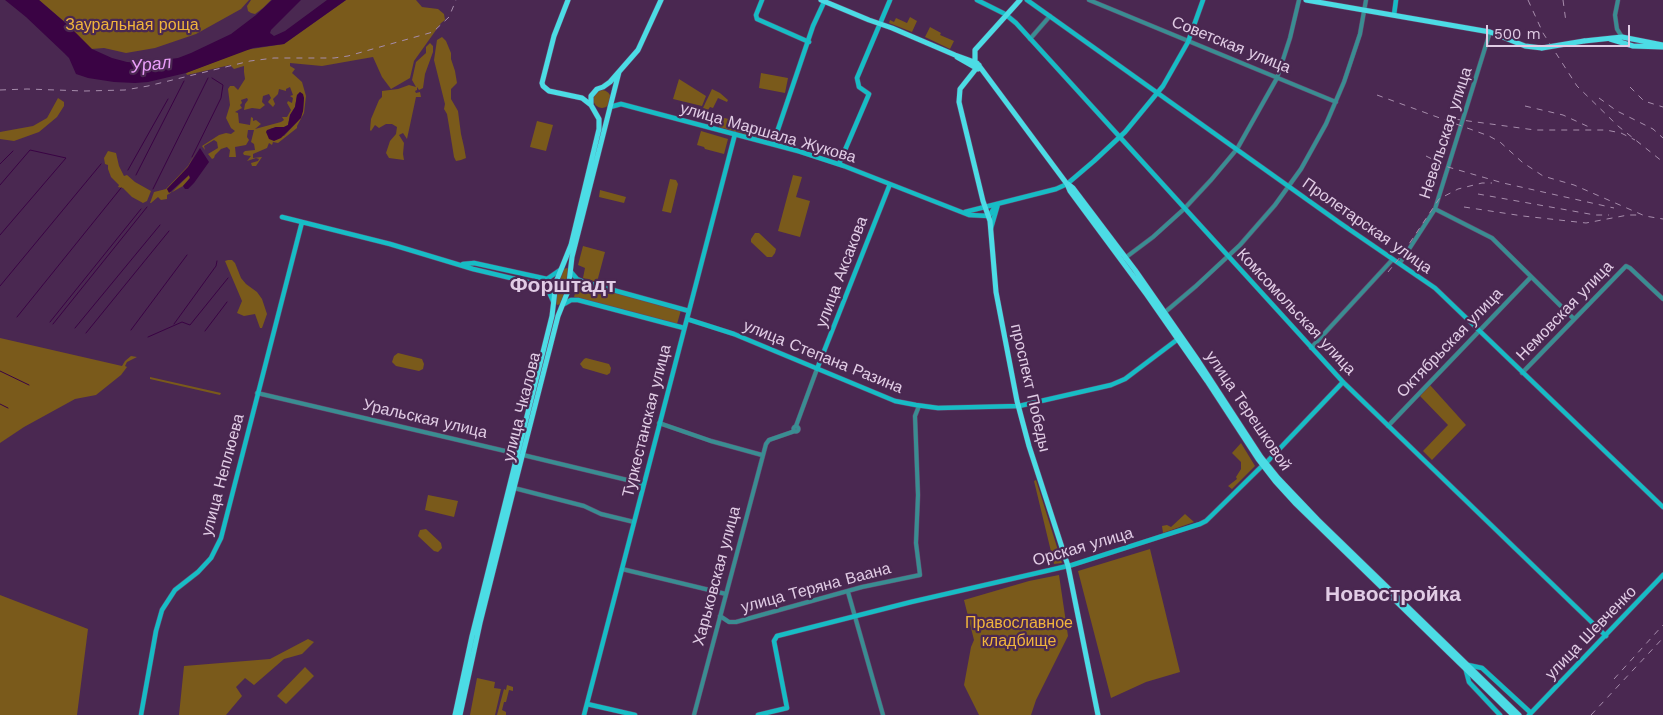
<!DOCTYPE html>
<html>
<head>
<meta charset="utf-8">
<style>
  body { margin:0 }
  #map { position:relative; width:1663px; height:715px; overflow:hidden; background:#4a2851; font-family:"Work Sans",sans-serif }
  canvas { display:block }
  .scale { position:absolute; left:1486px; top:25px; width:144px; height:22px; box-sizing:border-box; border:2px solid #e1cce5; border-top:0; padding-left:6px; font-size:15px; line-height:18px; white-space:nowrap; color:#e1cce5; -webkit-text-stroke:4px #4a2851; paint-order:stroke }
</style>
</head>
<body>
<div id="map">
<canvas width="1663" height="715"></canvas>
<div class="scale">500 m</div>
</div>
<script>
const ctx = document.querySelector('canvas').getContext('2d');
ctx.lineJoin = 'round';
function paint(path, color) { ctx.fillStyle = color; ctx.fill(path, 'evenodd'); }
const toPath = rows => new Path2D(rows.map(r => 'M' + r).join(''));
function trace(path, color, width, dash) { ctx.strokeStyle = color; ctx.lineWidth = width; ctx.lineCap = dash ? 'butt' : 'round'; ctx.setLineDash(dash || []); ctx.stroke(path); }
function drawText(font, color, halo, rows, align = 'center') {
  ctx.font = font + ' "Work Sans",sans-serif'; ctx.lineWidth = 4.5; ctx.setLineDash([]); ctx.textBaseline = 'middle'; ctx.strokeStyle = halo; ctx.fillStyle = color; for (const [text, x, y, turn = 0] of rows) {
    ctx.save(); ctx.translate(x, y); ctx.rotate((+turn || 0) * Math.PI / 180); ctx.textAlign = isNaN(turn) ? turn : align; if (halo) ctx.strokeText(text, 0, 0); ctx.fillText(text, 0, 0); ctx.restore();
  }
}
paint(toPath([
  [39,0,249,0,241,9,196,34,155,48,126,53,104,48,91,49,68,25],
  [251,0,271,0,263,8,255,14,251,13,248,11,247,6],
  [346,0,416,0,422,7,438,9,444,14,445,20,441,23,414,61,410,78,391,89,382,77,373,57,322,66,290,63,290,66,295,69,292,73,302,82,306,96,304,113,297,126,297,128,278,143,273,142,272,145,269,143,267,148,253,154,253,158,262,157,256,166,252,166,251,163,258,161,259,159,256,158,247,161,251,156,244,155,243,153,245,151,255,150,254,144,251,142,254,130,248,130,247,137,249,140,246,145,235,147,236,157,229,157,230,150,227,147,221,149,215,155,214,158,212,159,208,154,218,148,217,142,214,140,204,146,205,150,202,146,219,135,226,133,231,134,235,131,231,128,226,118,230,105,228,89,230,86,234,86,238,90,245,79,244,72,244,66,234,69,230,65,187,75,186,73,245,50,284,44],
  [290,87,293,95,290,96,293,98,292,103,288,101,287,103,291,110,287,117,282,117,284,120,281,122,255,129,261,124,256,120,253,121,253,118,251,117,250,125,239,123,238,113,235,112,242,108,240,105,242,103,241,100,247,98,248,100,245,104,244,110,252,108,260,109,265,105,262,102,263,96,269,94,271,98,268,102,273,107,275,104,273,99,278,94,279,89,286,91,286,89],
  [300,92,304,98,303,111,298,121,284,136,270,129,276,127,284,127,288,125,290,115,295,107,297,95],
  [910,17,917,21,912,32,889,23,890,20,894,22,896,18,907,23],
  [930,27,941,33,940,35,954,41,950,49,925,37],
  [442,37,446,41,451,53,451,59,455,71,457,83,451,89,451,99,458,111,461,134,464,147,466,158,461,160,456,161,454,157,449,126,447,114,444,109,445,104,434,60,437,40],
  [430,43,433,46,433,52,425,74,423,88,419,90,417,87,417,90,415,91,416,93,420,92,421,97,416,97,407,139,403,133,399,135,404,143,403,154,404,160,389,158,386,153,390,141,396,134,397,127,392,124,386,124,379,128,375,125,371,131,370,130,371,119,379,100,382,97,382,91,398,89,409,85,416,87,412,80,416,62,426,53,426,47],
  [761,73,788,78,785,93,759,88],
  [679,79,706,96,702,106,673,99],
  [712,89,720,93,728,100,727,102,718,98,713,108,710,107,708,110,703,108],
  '593 99a9 9 0 1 1 18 0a9 9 0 1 1-18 0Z',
  [58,98,64,102,64,106,57,117,39,132,14,141,0,139,0,132,33,126,47,118],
  [721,117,773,131,768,140,719,127],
  [537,121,553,125,546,151,530,147],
  [701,131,728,139,724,154,705,149,704,147,697,145],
  [197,150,188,167,167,189,171,193,189,175,190,178,183,186,167,195,167,199,161,200,158,197,151,203,150,203,154,192,166,189,188,166],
  [108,151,116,153,119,166,124,176,127,175,135,182,151,191,147,201,143,203,132,197,123,188,118,187,119,185,111,177,108,169,108,165,105,164,104,158],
  [793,175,802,177,796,197,810,201,800,237,778,231],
  [670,179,676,180,678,184,671,213,662,211],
  [600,190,626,197,624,203,599,197],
  [755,233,759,233,776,249,775,253,772,257,767,257,751,242,751,239],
  [583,246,605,252,597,282,583,278,585,268,578,265],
  [228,260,232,260,235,263,241,278,246,284,257,292,262,299,267,314,262,328,260,328,255,314,244,316,237,313,242,301,225,261],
  [567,268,569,269,568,289,561,304,557,305,554,301,557,283,564,269],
  [578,282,681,310,677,324,574,297],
  [0,338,122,366,125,361,131,356,137,357,127,362,125,366,127,367,121,375,96,395,75,399,24,427,0,443],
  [398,353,422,359,424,364,423,369,419,371,396,366,392,362,394,356],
  [586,358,609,364,611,368,610,373,607,375,583,368,580,364,584,359],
  [150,377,221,393,220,395,150,379],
  [1430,385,1466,425,1432,460,1423,451,1448,425,1420,396],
  [1241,443,1255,466,1232,489,1228,486,1237,479,1236,477,1241,469,1241,462,1232,453],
  [1036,480,1062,563,1054,564,1034,481],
  [428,495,458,501,454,517,425,510],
  [1185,514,1194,522,1163,533,1162,526,1167,525,1171,527],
  [426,529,441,543,442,548,438,552,434,551,418,536,420,530],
  [1150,549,1180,672,1146,682,1111,698,1078,571],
  [1059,575,1068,636,1036,700,1031,715,979,715,964,685,971,647,974,640,964,600,1029,581],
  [0,595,88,629,77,715,0,715],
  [308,639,314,642,302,654,284,659,254,685,245,678,236,687,242,696,226,715,179,715,184,666,270,659],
  [305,667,314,676,286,704,277,696],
  [477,678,495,682,494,688,501,689,495,715,470,715],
  [507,685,513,687,513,691,509,690,506,702,504,702,502,710,506,712,506,715,497,715,504,689,506,690]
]), '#7a5a1b');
paint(toPath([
  [5,0,39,0,68,25,92,49,112,58,127,62,140,63,178,58,191,53,231,34,256,15,272,0,301,0,271,30,270,33,274,36,285,31,327,0,346,0,284,44,253,48,186,73,148,82,135,83,114,82,88,78,76,74,69,58,64,53,26,17],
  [300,92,303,94,304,98,303,111,301,118,281,138,274,141,269,139,266,132,267,130,276,127,284,127,288,125,290,115,295,107,297,95],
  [200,148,209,162,194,183,188,189,185,189,183,186,190,178,189,175,169,193,167,189,188,167]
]), '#3a0344');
trace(toPath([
  [192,157,221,98,223,85,212,78],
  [0,164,13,151],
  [128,170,168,99],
  [136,175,184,81],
  [0,185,30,150,66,158,0,235],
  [153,189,208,78],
  [0,286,101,164],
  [17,317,121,188],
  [50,322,141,209],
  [53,324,147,207],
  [174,324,216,266,217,261],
  [75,328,160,225],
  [131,330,187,255],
  [205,331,227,302],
  [86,333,169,231],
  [148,337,182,322,190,325,228,278],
  [0,371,29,385],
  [0,404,8,408]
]), '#3a0344', 1);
const tertiary = toPath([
  [1089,0,1336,102],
  [1618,0,1615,15,1617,29,1622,37],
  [1030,39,1050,16],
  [1435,209,1492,238,1574,319],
  [1125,258,1153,237,1184,209,1211,180,1237,149,1277,78,1290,38,1299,0],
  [1400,263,1435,209,1490,32],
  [1164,313,1196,286,1240,245,1275,205,1301,169,1326,124,1344,82,1360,34,1366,0],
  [1311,348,1393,259],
  [1522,373,1626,266,1630,268,1663,299],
  [257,393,518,454],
  [659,423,711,441,762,455],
  [796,426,817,369],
  [1388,426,1531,277],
  '793.5 429a2.5 2.5 0 1 1 5 0a2.5 2.5 0 1 1-5 0Z',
  [523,455,644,484],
  [514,488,584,506,601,514,634,522],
  [622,569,726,594],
  [848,592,883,715],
  [720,616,729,622,736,622,862,587,920,575,916,543,918,495,915,416,919,406],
  [694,715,766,444,769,440,795,431]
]);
const secondary = toPath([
  [762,0,756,15,757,19,809,42],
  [977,0,1005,14,1016,23,1343,382,1606,636],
  [1027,0,1340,223,1435,288,1663,507],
  [1394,15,1396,0],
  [610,107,621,104,798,151,844,166,969,215,989,216,996,205],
  [773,144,813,26,825,0],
  [839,164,869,94,859,87,857,78,890,0],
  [965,212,1056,189,1067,184,1094,161,1125,132,1163,86,1188,42,1203,0],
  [282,217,390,244,473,269,540,285,548,290,553,301],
  [991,228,998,204],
  [463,264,474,263,547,279,560,270],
  [571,272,577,279,584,282,689,311],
  [564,304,571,300,578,300,684,328],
  [687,319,734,334,895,401,916,405,938,408,1019,406,1111,385,1125,379,1178,339],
  [817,369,890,184],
  [1266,463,1343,382],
  [1468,665,1482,668,1531,713],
  [1465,667,1469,682,1500,715],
  [587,704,635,715],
  [141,715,156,631,162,610,175,590,198,572,211,558,221,538,302,222],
  [584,715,735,134],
  [758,715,787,708,774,641,777,636,911,602,1072,565,1200,524,1206,521,1262,466],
  [1529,715,1663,575]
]);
const primary = toPath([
  [568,0,554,36,542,83,543,86,549,91,582,98,591,105],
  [821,0,869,20,892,28,955,55,977,63,1067,184,1070,191,1147,295,1207,381,1258,459,1275,481,1296,504,1513,715],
  [1306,0,1490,32,1525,46,1542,48],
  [1610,39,1633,46,1663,47],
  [1584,41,1622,37,1663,45],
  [957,57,978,69],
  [975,63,975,50,1020,0],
  [979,65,960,89,959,102,983,201,990,221,996,292,1017,401,1029,446,1068,566,1098,715],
  [1068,184,1073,188,1135,270,1199,362,1261,457,1278,478,1318,520,1519,715],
  [455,715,472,636,552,316,556,282,571,245,599,129,599,119,591,105,591,96,597,89,603,87,610,82,638,50,661,0],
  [460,715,480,623,514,488,558,316,568,291,572,257,619,72]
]);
trace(tertiary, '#65466c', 5);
trace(secondary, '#65466c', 5.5);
trace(primary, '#65466c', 6);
trace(tertiary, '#3a8d92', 4);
trace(secondary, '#17bcc5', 4.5);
trace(primary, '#4cdce5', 5);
trace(toPath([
  [1528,0,1543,33,1577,86,1618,126,1663,162],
  [1563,0,1566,22],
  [1630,87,1644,101,1663,107],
  [0,90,27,89,85,91,125,90,148,86,250,61,274,58,334,58,348,56,433,32,449,17,456,0],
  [1377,95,1489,136,1500,142,1522,162,1543,176,1574,185,1645,216,1663,219],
  [1599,98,1617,111,1653,129,1663,138],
  [1525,106,1563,115,1589,127],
  [1454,119,1535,130,1606,130,1621,133,1635,140],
  [1426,156,1448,167,1503,183,1614,208],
  [1478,194,1595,215,1609,215],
  [1464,207,1523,216,1586,223,1628,215,1640,215],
  [1388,272,1401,256,1439,199,1458,189,1482,183,1492,183],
  [1614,679,1663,625],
  [1591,715,1663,638]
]), '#a78dac', 1, [6, 6]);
const primaryBridge = toPath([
  [1542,48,1584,41]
]);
trace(primaryBridge, '#65466c', 6, []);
trace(primaryBridge, '#4cdce5', 5);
drawText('16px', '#f0b43c', '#4a2851', [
  ["Зауральная роща",132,25],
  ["Православное",1019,623],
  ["кладбище",1019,641]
]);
drawText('16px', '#e1cce5', '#4a2851', [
  ["Советская улица",1231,45,22],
  ["улица Маршала Жукова",768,133,16],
  ["Невельская улица",1446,133,-72],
  ["Пролетарская улица",1367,226,35],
  ["улица Аксакова",842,272,-69],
  ["Немовская улица",1565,311,-46],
  ["Комсомольская улица",1296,312,47],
  ["Октябрьская улица",1450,343,-46],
  ["улица Степана Разина",823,357,22],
  ["проспект Победы",1030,388,77],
  ["улица Чкалова",522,407,-76],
  ["улица Терешковой",1248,411,56],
  ["Уральская улица",425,419,13],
  ["Туркестанская улица",647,421,-76],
  ["улица Неплюева",223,475,-75],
  ["Орская улица",1083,547,-16],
  ["Харьковская улица",717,576,-75],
  ["улица Теряна Ваана",816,588,-15],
  ["улица Шевченко",1591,633,-46]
]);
drawText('italic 18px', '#ea9ef9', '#4a2851', [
  ["Урал",151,65,-7]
]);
drawText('bold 21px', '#e1cce5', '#4a2851', [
  ["Форштадт",563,286],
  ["Новостройка",1393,595]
]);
</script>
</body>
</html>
